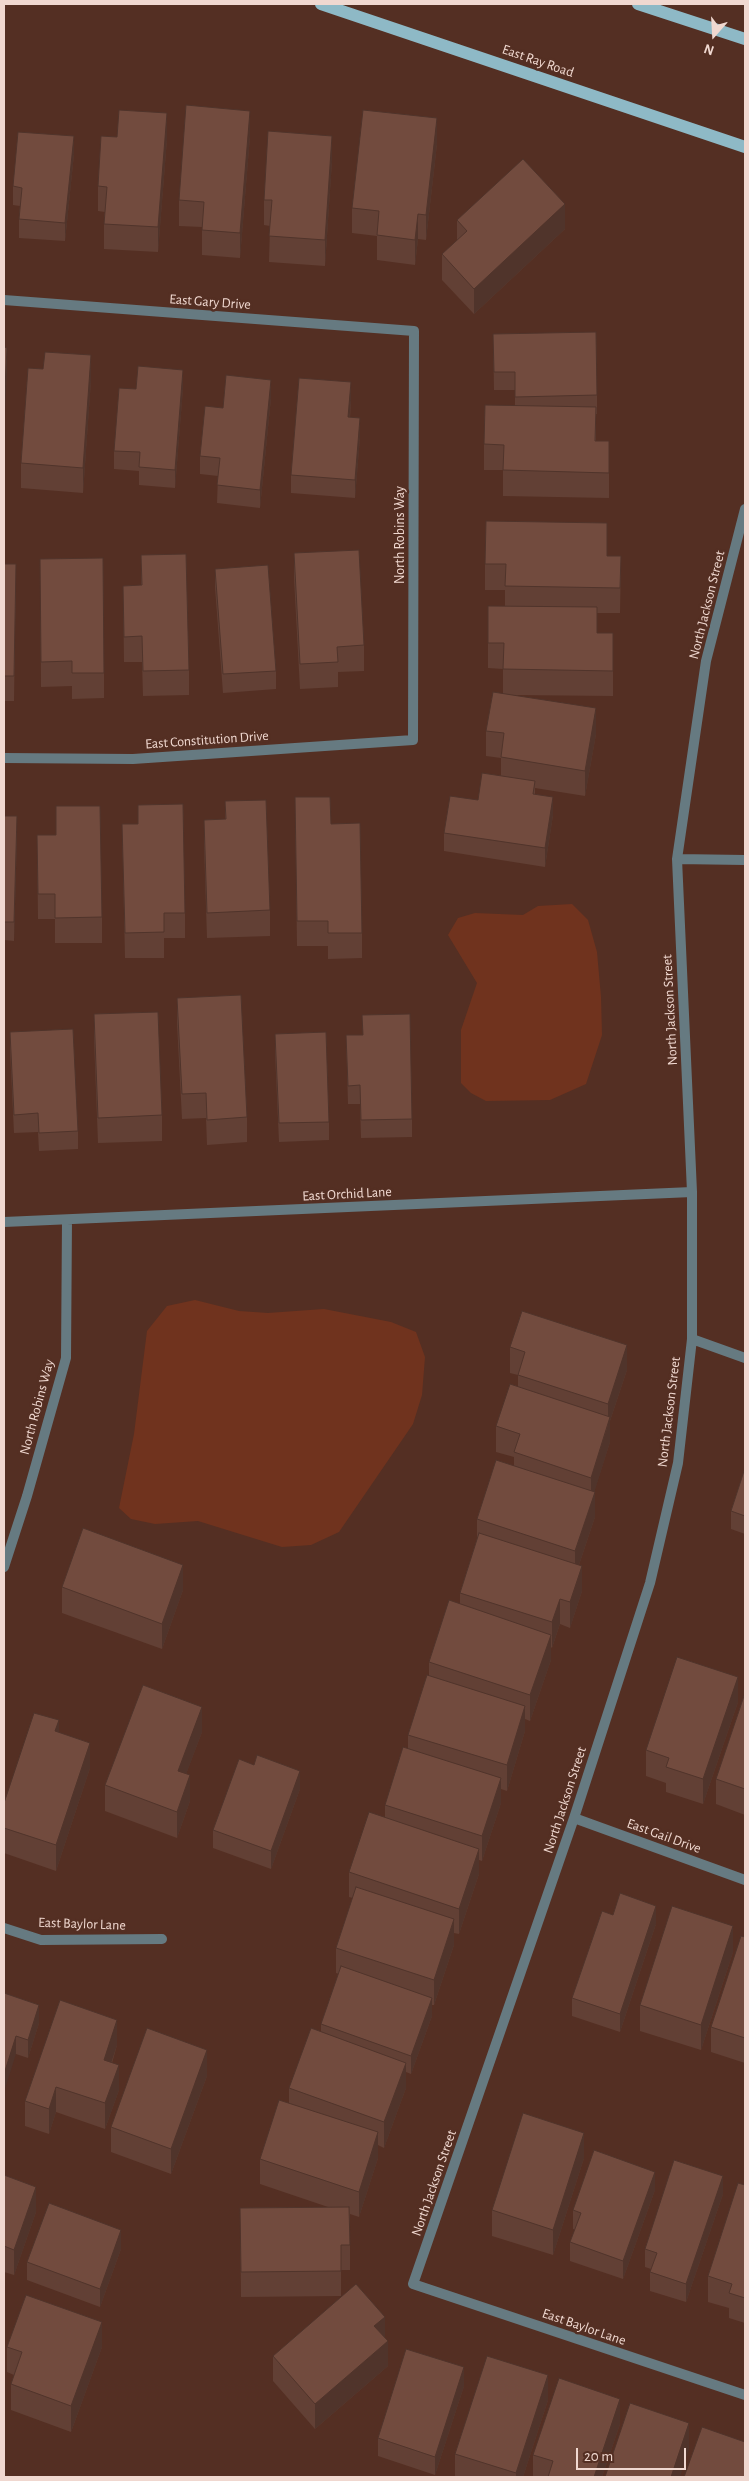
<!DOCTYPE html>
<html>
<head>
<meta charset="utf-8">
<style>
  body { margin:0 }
  #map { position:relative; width:749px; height:2481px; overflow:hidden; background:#542f23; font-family:"Alegreya Sans",sans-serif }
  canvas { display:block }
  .frame { position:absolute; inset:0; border:5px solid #f0d8d0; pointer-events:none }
  .north { position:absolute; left:689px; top:10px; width:50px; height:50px; -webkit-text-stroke:4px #542f23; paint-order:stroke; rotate:199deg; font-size:14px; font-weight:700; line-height:20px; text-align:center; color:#f0d8d0 }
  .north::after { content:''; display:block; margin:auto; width:18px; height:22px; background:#f0d8d0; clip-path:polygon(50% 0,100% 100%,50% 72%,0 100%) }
  .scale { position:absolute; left:576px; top:2448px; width:110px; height:22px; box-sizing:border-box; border:2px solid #f0d8d0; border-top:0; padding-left:6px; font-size:15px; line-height:18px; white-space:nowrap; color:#f0d8d0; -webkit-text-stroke:4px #542f23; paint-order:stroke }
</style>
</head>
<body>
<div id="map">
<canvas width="749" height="2481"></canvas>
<div class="frame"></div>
<div class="north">N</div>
<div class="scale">20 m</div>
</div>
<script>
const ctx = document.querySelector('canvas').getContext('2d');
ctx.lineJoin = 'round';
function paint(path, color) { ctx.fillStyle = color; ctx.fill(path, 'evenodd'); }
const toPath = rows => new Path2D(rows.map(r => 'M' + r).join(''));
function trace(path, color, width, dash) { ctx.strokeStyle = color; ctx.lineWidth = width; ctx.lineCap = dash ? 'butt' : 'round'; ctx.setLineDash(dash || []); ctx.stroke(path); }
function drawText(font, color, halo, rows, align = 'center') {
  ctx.font = font + ' "Alegreya Sans",sans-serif'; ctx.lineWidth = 5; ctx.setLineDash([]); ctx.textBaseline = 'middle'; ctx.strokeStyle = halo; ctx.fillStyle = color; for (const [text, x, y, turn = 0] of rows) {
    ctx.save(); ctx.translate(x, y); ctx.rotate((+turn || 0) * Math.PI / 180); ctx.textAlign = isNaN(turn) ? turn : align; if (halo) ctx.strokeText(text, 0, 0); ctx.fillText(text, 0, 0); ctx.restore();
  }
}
paint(toPath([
  [572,904,588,920,597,952,601,997,602,1035,586,1084,550,1100,486,1101,471,1093,461,1083,461,1030,477,983,448,935,458,918,475,913,523,915,538,906],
  [195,1300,239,1311,268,1313,324,1309,391,1322,416,1332,425,1357,422,1395,413,1424,339,1532,311,1545,282,1547,198,1521,155,1524,131,1519,119,1508,134,1434,147,1331,167,1306]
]), '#70331e');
trace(toPath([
  [4,300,414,331,413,740,133,759,4,758],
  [745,509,706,661,677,859,692,1192,692,1339,678,1463,650,1583,574,1818,413,2284,745,2395],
  [677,859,745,860],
  [4,1222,692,1192],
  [692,1339,745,1358],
  [4,1567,27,1496,66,1358,67,1220],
  [574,1818,745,1880],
  [4,1928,41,1940,162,1939]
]), '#667a81', 10);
trace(toPath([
  [321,4,745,147],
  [638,4,745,39]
]), '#8eb9c6', 12);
paint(toPath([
  [250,136,240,258,202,255,202,227,179,226,179,200],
  [117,137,167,139,158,252,104,249,104,224,105,212,98,211,98,186],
  [437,144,426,240,418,239,415,265,377,260,377,236,352,233,352,208],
  [74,154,65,241,19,238,19,219,20,206,13,205,13,186],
  [332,161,325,266,269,262,270,226,264,225,264,200],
  [457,220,565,229,474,314,442,280,442,254,457,241],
  [493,334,597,395,597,414,596,414,596,441,609,441,609,498,503,496,503,470,484,470,484,444,515,405,515,390,494,390],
  [43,369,91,380,83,493,21,488,21,463],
  [183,388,175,488,139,485,139,471,114,469,114,451,136,389],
  [271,398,260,508,217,503,218,476,200,474,200,456,223,408],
  [351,400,350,418,360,437,355,498,291,493,291,475],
  [294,553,364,645,364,671,338,672,338,687,300,689,294,578],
  [141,555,189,670,189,695,143,696,142,662,124,662,123,586,141,585],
  [607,556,621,556,620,613,597,613,597,633,613,633,613,696,513,695,596,734,585,796,535,788,535,794,553,815,545,867,444,851,444,833,478,800,501,776,501,758,486,756,486,731,503,693,503,669,488,668,488,606,505,606,505,590,485,590,485,564],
  [40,559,104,673,104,698,72,699,72,686,41,687],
  [4,564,16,564,14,701,4,701],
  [215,569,276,671,276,689,223,693,215,587],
  [295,797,331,824,362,933,362,958,328,959,328,946,297,946],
  [225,801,270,910,270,936,207,938,204,845,204,820,225,819],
  [4,816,17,834,14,941,4,940],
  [122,824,185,913,185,938,164,938,164,958,125,958],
  [37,835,102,917,102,943,55,943,55,919,38,919],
  [177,998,247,1117,247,1142,207,1145,206,1118,182,1119,177,1023],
  [94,1014,162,1115,162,1141,98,1143,94,1039],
  [10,1032,78,1131,78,1149,39,1151,38,1132,14,1133,10,1050],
  [275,1034,329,1122,329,1140,279,1142,275,1052],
  [346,1035,362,1035,412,1119,412,1137,361,1138,360,1104,348,1104],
  [510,1347,627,1370,610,1421,610,1442,594,1492,595,1517,579,1565,582,1591,570,1628,560,1624,552,1648,551,1647,551,1660,530,1721,525,1719,525,1731,507,1791,501,1789,501,1803,482,1861,479,1860,479,1874,459,1934,454,1933,454,1945,434,2005,432,2005,432,2016,411,2074,406,2072,406,2088,384,2148,378,2145,378,2158,359,2217,350,2214,350,2270,341,2270,341,2296,241,2297,240,2208,328,2207,260,2184,260,2159,289,2103,289,2088,321,2031,321,2024,339,1974,336,1973,336,1948,353,1898,349,1897,349,1872,385,1818,385,1805,408,1748,408,1735,429,1676,429,1662,460,1604,460,1593,477,1539,477,1519,514,1466,514,1457,496,1452,496,1426,518,1386,518,1375,510,1373],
  [745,1468,745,1534,731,1529,731,1511],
  [62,1587,183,1590,162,1649,62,1613],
  [745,1693,745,1815,716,1804,716,1779],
  [738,1702,703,1804,666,1792,666,1783,646,1776,646,1750],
  [59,1732,90,1768,56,1871,4,1853,4,1803],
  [202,1732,186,1774,190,1801,177,1838,105,1811,105,1785],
  [254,1765,300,1789,271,1869,213,1848,213,1830],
  [656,1924,620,2032,572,2016,572,1998],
  [745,1937,745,2063,711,2052,711,2027],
  [733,1952,701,2050,640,2031,640,2005],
  [4,1993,39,2023,28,2058,16,2054],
  [117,2045,112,2063,119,2090,105,2129,56,2112,49,2134,25,2126,25,2101],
  [207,2076,171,2174,111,2152,111,2127],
  [584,2158,553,2255,492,2236,492,2210],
  [4,2175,36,2212,14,2275,4,2272],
  [745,2185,745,2323,729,2318,729,2308,708,2302,708,2276],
  [655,2190,623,2279,570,2261,570,2242,575,2229,573,2229,573,2210],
  [723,2194,686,2302,650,2291,650,2272,651,2269,645,2267,645,2249],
  [121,2249,100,2307,27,2280,27,2262],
  [385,2337,388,2366,315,2429,273,2381,273,2356],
  [7,2347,102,2347,71,2432,11,2410,11,2384,14,2375,7,2372],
  [464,2386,435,2475,378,2456,378,2438],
  [548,2400,523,2477,455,2477,455,2454],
  [620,2424,602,2477,533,2477,533,2455]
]), '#624035');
paint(toPath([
  [250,111,250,136,240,258,240,233],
  [167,113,167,139,158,252,158,227],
  [437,118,437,144,426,240,426,215],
  [74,136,74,154,65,241,65,223],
  [332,136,332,161,325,266,325,240],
  [565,204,565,229,474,314,474,289],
  [418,214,418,239,415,265,415,240],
  [7,348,7,373,4,433,4,407],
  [91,355,91,380,83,493,83,468],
  [183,370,183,388,175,488,175,470],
  [271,380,271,398,260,508,260,490],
  [351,382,351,400,348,436,348,417],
  [360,418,360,437,355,498,355,480],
  [596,708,596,734,585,796,585,771],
  [553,797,553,815,545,867,545,848],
  [17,816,17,834,14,941,14,922],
  [627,1345,627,1370,610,1421,610,1442,591,1503,591,1478,608,1425,608,1404],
  [595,1492,595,1517,575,1577,575,1551],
  [183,1565,183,1590,162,1649,162,1624],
  [582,1566,582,1591,570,1628,570,1602],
  [560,1599,560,1624,552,1648,552,1622],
  [551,1635,551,1660,530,1721,530,1695],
  [738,1677,738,1702,703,1804,703,1779],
  [525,1706,525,1731,507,1791,507,1765],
  [202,1707,202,1732,178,1796,178,1771],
  [59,1720,59,1746,55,1731],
  [90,1743,90,1768,56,1871,56,1845],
  [300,1771,300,1789,271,1869,271,1851],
  [190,1775,190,1801,177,1838,177,1812],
  [501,1778,501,1803,482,1861,482,1836],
  [479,1849,479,1874,459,1934,459,1909],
  [656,1906,656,1924,620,2032,620,2014],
  [454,1919,454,1945,434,2005,434,1980],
  [733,1926,733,1952,701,2050,701,2025],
  [432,1998,432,2016,411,2074,411,2056],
  [39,2005,39,2023,28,2058,28,2040],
  [117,2020,117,2045,104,2085,104,2060],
  [16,2036,16,2054,4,2092,4,2074],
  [207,2050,207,2076,171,2174,171,2149],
  [406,2063,406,2088,384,2148,384,2122],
  [119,2065,119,2090,105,2129,105,2103],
  [56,2087,56,2112,49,2134,49,2109],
  [378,2132,378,2158,359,2217,359,2192],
  [584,2133,584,2158,553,2255,553,2230],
  [655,2172,655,2190,623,2279,623,2261],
  [723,2176,723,2194,686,2302,686,2284],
  [36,2187,36,2212,14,2275,14,2250],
  [121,2230,121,2249,100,2307,100,2289],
  [385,2317,385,2342,374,2326],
  [102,2322,102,2347,71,2432,71,2406],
  [388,2341,388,2366,315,2429,315,2404],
  [464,2367,464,2386,435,2475,435,2457],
  [548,2375,548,2400,523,2477,516,2477,516,2473],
  [620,2399,620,2424,602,2477,594,2477],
  [689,2423,689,2449,680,2477,671,2477]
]), '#50342b');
const building = toPath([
  [186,105,250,111,240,233,202,230,204,202,179,200,186,105],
  [119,110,167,113,158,227,104,224,107,187,98,186,101,136,117,137,119,110],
  [363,110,437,118,426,215,418,214,415,240,377,235,379,211,352,208,363,110],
  [268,131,332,136,325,240,269,236,272,200,264,200,268,131],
  [18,132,74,136,65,223,19,219,22,188,13,186,18,132],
  [523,159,565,204,474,289,442,254,467,231,457,220,523,159],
  [596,332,597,395,515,397,515,372,494,372,493,334,596,332],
  [4,347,7,348,4,407,4,347],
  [45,352,91,355,83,468,21,463,28,368,43,369,45,352],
  [138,366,183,370,175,470,139,467,140,452,114,451,119,388,136,389,138,366],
  [226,375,271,380,260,490,217,485,220,458,200,456,205,406,223,408,226,375],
  [299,378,351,382,348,417,360,418,355,480,291,475,299,378],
  [485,405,596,407,595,441,609,441,609,473,503,470,504,445,484,444,485,405],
  [486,521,607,523,607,556,621,556,620,588,505,586,506,564,485,564,486,521],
  [359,550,364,645,337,647,338,662,300,664,294,553,359,550],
  [186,554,189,670,143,671,142,636,124,637,123,586,142,585,141,555,186,554],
  [103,558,104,673,72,673,72,661,41,662,40,559,103,558],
  [4,564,16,564,14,676,4,676,4,564],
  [268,565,276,671,223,674,215,569,268,565],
  [488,606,597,607,597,633,613,633,613,671,503,669,504,643,488,643,488,606],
  [493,692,596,708,585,771,501,757,504,733,486,731,493,692],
  [482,773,535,781,533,794,553,797,545,848,444,833,450,796,478,800,482,773],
  [295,797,330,797,331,824,360,823,362,933,328,933,328,921,297,921,295,797],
  [266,800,270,910,207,913,204,820,226,819,225,801,266,800],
  [183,804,185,913,164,913,164,932,125,933,122,824,138,824,138,805,183,804],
  [56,806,100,806,102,917,55,918,55,894,38,894,37,835,56,835,56,806],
  [4,816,17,816,14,922,4,922,4,816],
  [241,995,247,1117,207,1120,206,1093,182,1094,177,998,241,995],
  [158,1012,162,1115,98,1118,94,1014,158,1012],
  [410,1014,412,1119,361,1120,360,1085,348,1086,346,1035,363,1035,362,1015,410,1014],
  [73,1029,78,1131,39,1133,38,1113,14,1115,10,1032,73,1029],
  [326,1032,329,1122,279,1123,275,1034,326,1032],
  [522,1311,627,1345,608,1404,518,1375,525,1352,510,1347,522,1311],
  [510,1384,610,1417,591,1478,514,1452,520,1434,496,1426,510,1384],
  [496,1460,595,1492,575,1551,477,1519,496,1460],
  [745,1468,745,1516,731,1511,745,1468],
  [83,1528,183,1565,162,1624,62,1587,83,1528],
  [479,1533,582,1566,570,1602,560,1599,552,1622,460,1593,479,1533],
  [449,1600,551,1635,530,1695,429,1662,449,1600],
  [677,1657,738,1677,703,1779,666,1767,669,1758,646,1750,677,1657],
  [427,1675,525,1706,507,1765,408,1735,427,1675],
  [143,1685,202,1707,178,1771,190,1775,177,1812,105,1785,143,1685],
  [745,1693,745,1789,716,1779,745,1693],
  [34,1713,59,1720,55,1731,90,1743,56,1845,4,1828,4,1803,34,1713],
  [403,1747,501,1778,482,1836,385,1805,403,1747],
  [257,1755,300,1771,271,1851,213,1830,239,1759,254,1765,257,1755],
  [369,1812,479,1849,459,1909,349,1872,369,1812],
  [356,1887,454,1919,434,1980,336,1948,356,1887],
  [620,1893,656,1906,620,2014,572,1998,602,1911,613,1915,620,1893],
  [672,1906,733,1926,701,2025,640,2005,672,1906],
  [741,1936,745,1937,745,2038,711,2027,741,1936],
  [341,1966,432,1998,411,2056,321,2024,341,1966],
  [4,1993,39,2005,28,2040,16,2036,4,2074,4,1993],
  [60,2000,117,2020,104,2060,119,2065,105,2103,56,2087,49,2109,25,2101,60,2000],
  [147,2028,207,2050,171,2149,111,2127,147,2028],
  [311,2028,406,2063,384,2122,289,2088,311,2028],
  [279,2100,378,2132,359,2192,260,2159,279,2100],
  [523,2113,584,2133,553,2230,492,2210,523,2113],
  [594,2150,655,2172,623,2261,570,2242,581,2213,573,2210,594,2150],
  [674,2160,723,2176,686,2284,650,2272,657,2253,645,2249,674,2160],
  [4,2175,36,2187,14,2250,4,2246,4,2175],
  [738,2183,745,2185,745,2298,729,2293,732,2284,708,2276,738,2183],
  [49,2203,121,2230,100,2289,27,2262,49,2203],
  [349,2207,350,2245,341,2245,341,2271,241,2272,240,2208,349,2207],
  [356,2284,385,2317,374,2326,388,2341,315,2404,273,2356,356,2284],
  [26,2295,102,2322,71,2406,11,2384,22,2352,7,2347,26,2295],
  [406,2349,464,2367,435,2457,378,2438,406,2349],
  [487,2356,548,2375,516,2473,455,2454,487,2356],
  [559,2378,620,2399,594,2477,548,2477,553,2461,533,2455,559,2378],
  [630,2403,689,2423,671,2477,605,2477,630,2403],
  [702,2427,745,2442,745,2477,684,2477,702,2427]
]);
paint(building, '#724b3e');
trace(building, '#50342b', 1);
drawText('14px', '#f0d8d0', '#542f23', [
  ["East Ray Road",538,61,19],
  ["East Gary Drive",210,302,4],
  ["North Robins Way",400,535,-90],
  ["North Jackson Street",707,605,-76],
  ["East Constitution Drive",207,740,-4],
  ["North Jackson Street",670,1010,-93],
  ["East Orchid Lane",347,1194,-3],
  ["North Robins Way",37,1407,-75],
  ["North Jackson Street",669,1412,-83],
  ["North Jackson Street",565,1800,-72],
  ["East Gail Drive",664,1836,20],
  ["East Baylor Lane",82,1924,2],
  ["North Jackson Street",434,2183,-71],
  ["East Baylor Lane",584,2327,19]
]);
</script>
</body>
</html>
